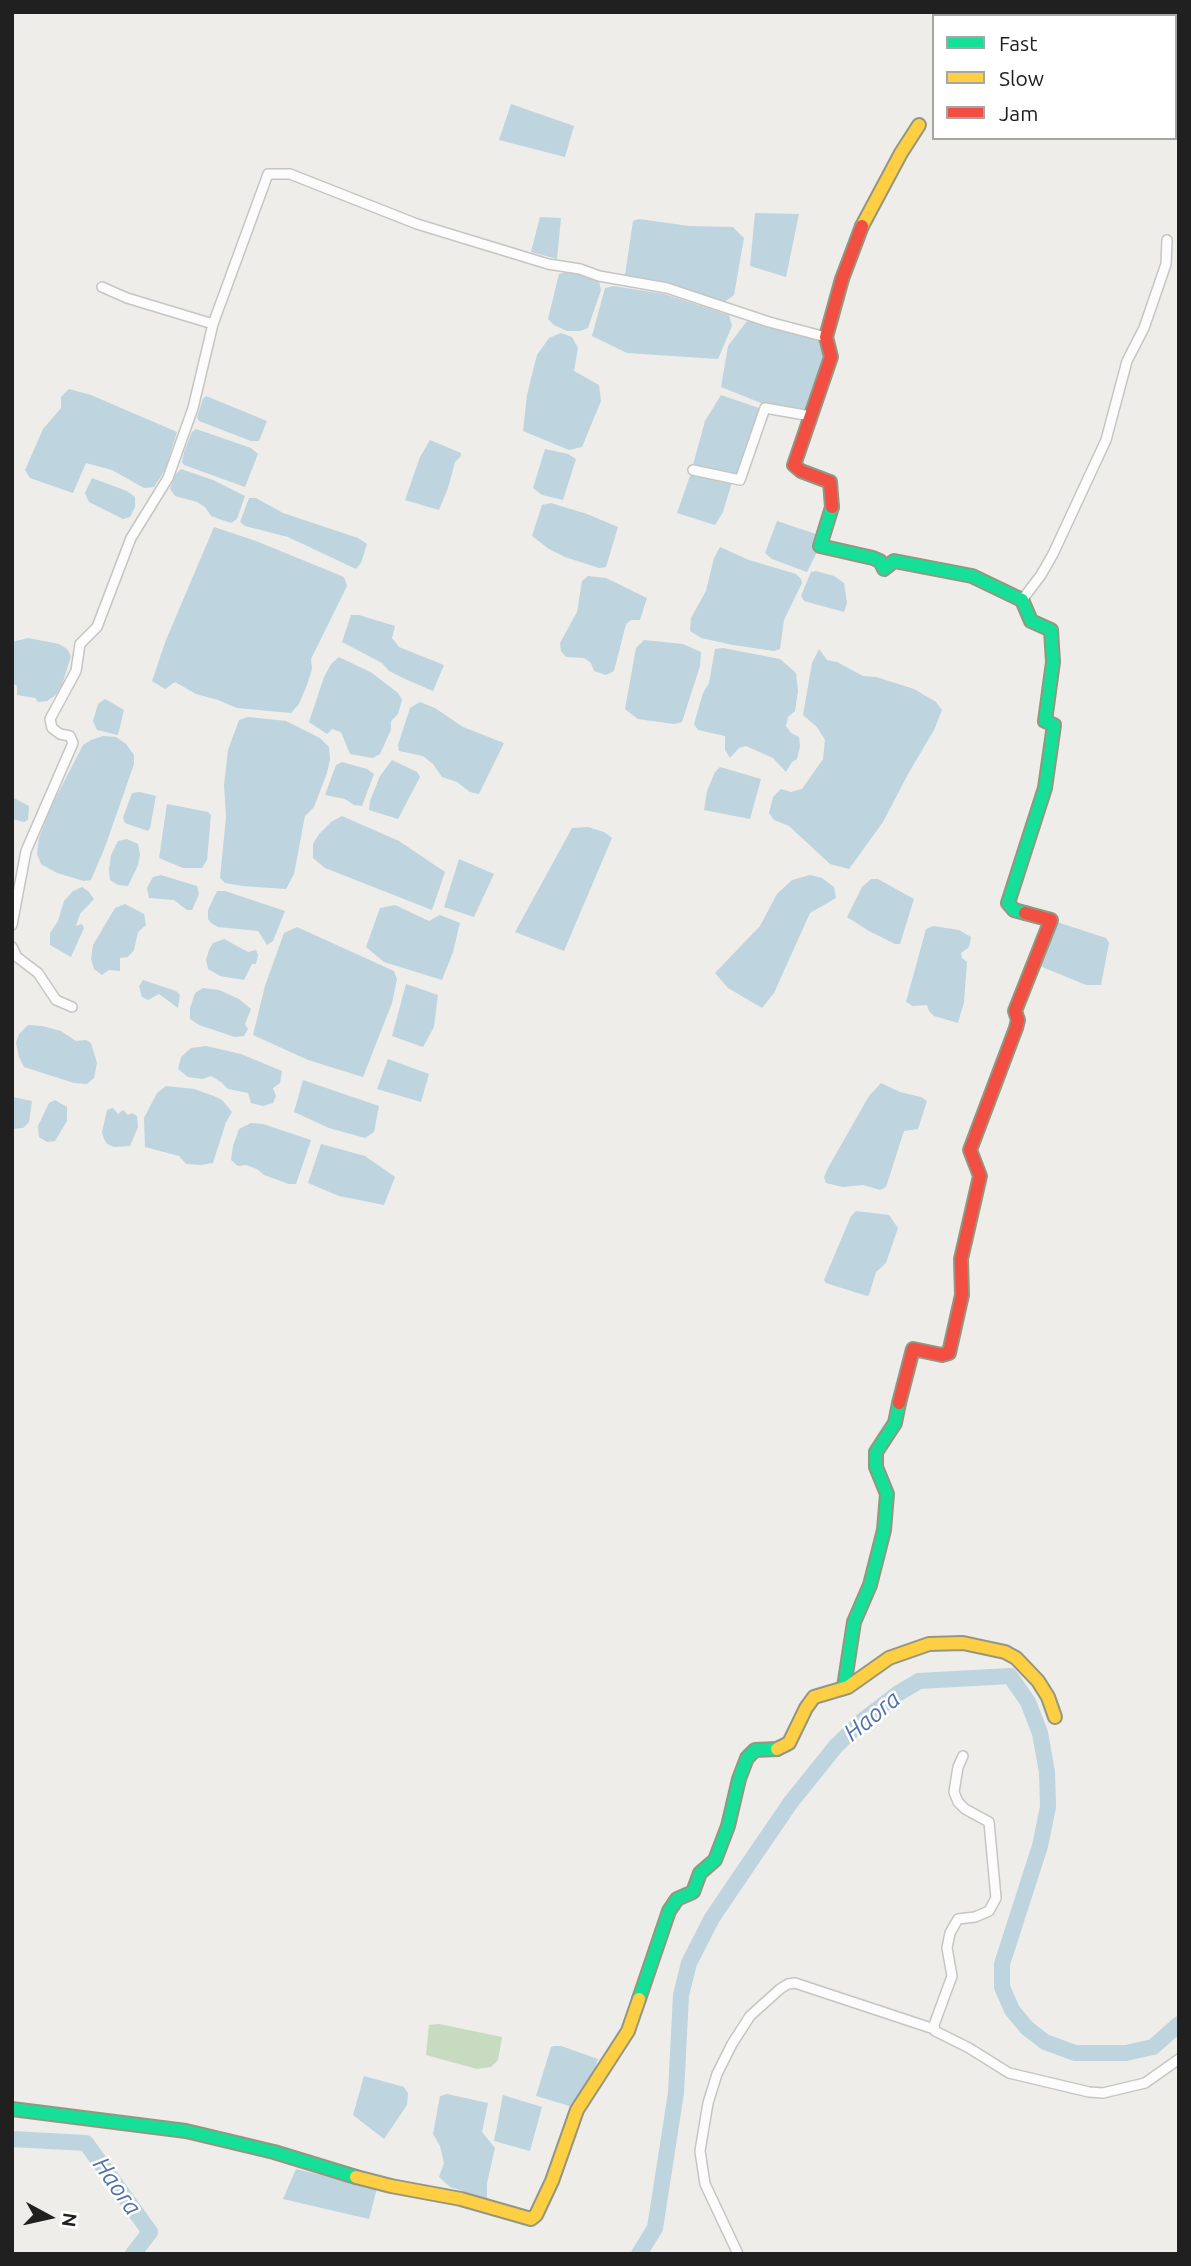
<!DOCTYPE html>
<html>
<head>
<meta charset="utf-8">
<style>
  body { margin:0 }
  #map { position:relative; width:1191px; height:2266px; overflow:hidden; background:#eeede9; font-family:Ubuntu,sans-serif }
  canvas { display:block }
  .frame { position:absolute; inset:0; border:14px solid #202020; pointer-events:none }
  .legend { position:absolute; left:932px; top:14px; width:245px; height:126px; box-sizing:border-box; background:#fff; border:2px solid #a6a6a6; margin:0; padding:9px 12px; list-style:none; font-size:21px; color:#202020 }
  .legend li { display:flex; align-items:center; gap:14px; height:35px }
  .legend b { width:35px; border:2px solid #a6a6a6 }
  .north { position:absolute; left:14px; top:2182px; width:70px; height:70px; -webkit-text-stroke:5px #fff; paint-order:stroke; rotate:98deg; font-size:19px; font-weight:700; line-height:28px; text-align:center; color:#202020 }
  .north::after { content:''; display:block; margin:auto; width:24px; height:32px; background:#202020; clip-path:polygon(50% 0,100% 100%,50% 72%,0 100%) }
</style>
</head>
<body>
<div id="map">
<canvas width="1191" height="2266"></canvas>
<div class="frame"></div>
<ul class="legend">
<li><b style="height:9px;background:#16e098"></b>Fast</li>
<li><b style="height:9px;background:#ffcf43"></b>Slow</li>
<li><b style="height:9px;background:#f24e42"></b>Jam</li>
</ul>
<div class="north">N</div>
</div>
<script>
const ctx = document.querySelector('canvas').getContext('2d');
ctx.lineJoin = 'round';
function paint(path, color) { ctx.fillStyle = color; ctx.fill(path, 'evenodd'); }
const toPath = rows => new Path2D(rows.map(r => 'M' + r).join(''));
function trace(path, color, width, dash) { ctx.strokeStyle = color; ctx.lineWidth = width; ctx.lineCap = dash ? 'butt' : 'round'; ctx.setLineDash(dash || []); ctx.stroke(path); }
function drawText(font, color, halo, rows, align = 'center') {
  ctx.font = font + ' Ubuntu,sans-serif'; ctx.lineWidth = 5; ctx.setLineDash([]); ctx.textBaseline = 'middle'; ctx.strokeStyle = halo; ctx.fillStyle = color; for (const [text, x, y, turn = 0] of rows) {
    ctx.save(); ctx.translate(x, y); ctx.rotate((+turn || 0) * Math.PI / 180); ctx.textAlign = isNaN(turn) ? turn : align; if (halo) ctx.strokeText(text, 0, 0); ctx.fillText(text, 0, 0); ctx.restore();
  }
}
paint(toPath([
  [439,2024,502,2037,498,2060,491,2067,477,2069,426,2055,429,2025]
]), '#c6dbc0');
paint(toPath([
  [511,104,574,126,565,157,499,140],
  [755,213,799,214,786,277,750,266],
  [540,217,561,218,557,259,531,252],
  [639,219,689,226,733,227,744,238,734,295,723,303,645,284,625,275,633,221],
  [571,271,599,281,601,290,588,328,580,331,567,331,554,325,548,319,559,274],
  [613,286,664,294,729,315,732,326,718,359,627,353,592,336,605,288],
  [747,321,784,326,823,342,829,358,809,413,761,403,721,387,728,346],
  [561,333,572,337,578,348,574,371,599,385,601,401,582,447,569,450,523,431,527,395,537,355,549,338],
  [69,389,91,395,177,432,165,470,154,487,144,488,112,470,86,463,73,493,30,478,25,470,43,429,61,408,61,397],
  [721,395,759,408,738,476,709,472,693,465,705,421],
  [206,396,267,421,259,441,251,441,199,421,197,417,203,399],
  [196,429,251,448,258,454,245,487,184,465,182,462,184,452,192,432],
  [430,440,461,453,461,456,455,462,448,488,439,510,405,500,420,457],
  [545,449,568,454,576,459,563,500,542,495,533,488],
  [181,469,213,480,245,496,237,519,231,523,222,520,211,516,205,507,197,502,175,496,170,489,175,475],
  [691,473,732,482,723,512,715,525,677,513],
  [92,478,127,491,135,497,135,507,130,517,123,519,89,502,85,493],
  [249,498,256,498,283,513,358,538,367,544,361,563,356,569,288,537,245,526,240,522],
  [551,503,587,514,618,527,606,567,599,568,565,557,549,549,532,536,542,505],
  [777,521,819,535,822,542,807,572,772,559,765,553],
  [214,527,256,541,344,577,347,586,311,659,312,669,307,685,299,704,291,713,237,708,218,700,196,694,175,682,165,689,152,681,166,640],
  [720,547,749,560,796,574,801,579,802,583,784,620,780,649,774,651,733,645,701,638,690,631,691,618,706,591,714,558],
  [816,571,834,576,844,583,847,603,844,612,804,601,801,596,811,572],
  [588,576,606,578,647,598,640,620,631,620,626,624,614,671,606,675,594,671,591,663,584,658,566,657,561,651,560,643,577,612,582,581],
  [351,615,359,615,395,626,392,638,399,647,444,665,433,691,405,679,389,671,382,663,342,642],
  [28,638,59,644,67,649,71,656,62,685,56,695,47,701,38,702,35,698,17,695,17,686,12,683,12,642],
  [644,640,683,644,701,652,700,666,682,722,674,724,638,719,625,709,636,648],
  [723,648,780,659,796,673,798,691,795,711,788,717,786,726,791,733,799,737,800,746,797,759,792,762,786,772,773,758,746,746,739,748,730,758,725,750,725,736,698,730,694,724,703,693,709,683,715,649],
  [819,649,827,660,837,662,863,676,876,677,914,689,936,702,942,710,934,730,908,774,883,822,849,869,830,864,789,826,774,820,769,813,773,797,781,789,791,792,802,789,823,759,825,740,817,727,803,715,812,663],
  [339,657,372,673,398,693,402,700,398,714,391,721,391,730,380,754,373,758,350,754,341,732,332,729,327,734,309,722,324,677,331,664],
  [105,699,124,710,118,735,97,730,93,721,98,704],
  [420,702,435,708,463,727,504,743,479,794,470,792,457,782,442,777,433,764,423,756,399,751,398,745,410,708],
  [248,717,286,721,320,738,329,747,330,759,327,773,314,807,305,816,294,874,286,889,242,886,225,883,220,878,226,817,224,785,228,750,239,720],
  [103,736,116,737,126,744,134,755,134,764,105,847,91,880,84,881,57,873,41,864,37,854,39,838,51,807,83,745,91,740],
  [392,760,417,772,420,777,398,819,369,810,370,801,380,776],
  [342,762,367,769,374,774,362,806,354,805,345,799,325,795,336,765],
  [720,767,761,779,750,819,704,810,707,791,715,772],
  [140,792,156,796,150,828,148,831,125,823,123,818,132,793],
  [12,797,29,806,28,820,24,822,12,819],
  [167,804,208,812,211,815,207,860,202,868,183,868,159,858],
  [342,816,399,841,445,872,432,910,325,868,313,858,313,844,319,834,331,822],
  [588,827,604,832,612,838,564,951,515,932,572,828],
  [127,839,138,844,140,855,138,865,128,886,118,885,110,880,109,869,111,855,118,841],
  [459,859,494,874,474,917,444,907],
  [161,875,197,886,199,894,192,910,187,910,174,900,149,898,147,888,153,877],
  [810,875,822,878,834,887,836,898,810,913,774,993,762,1008,728,988,715,973,760,926,777,894,792,880],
  [871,879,878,879,914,899,900,944,895,944,869,931,847,917,862,887],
  [82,887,88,891,94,899,80,914,76,926,82,924,84,928,71,957,50,945,50,933,58,921,64,901,73,891],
  [217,891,225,891,285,911,273,941,267,945,258,931,218,927,211,923,208,919,208,910],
  [125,904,144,914,146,925,138,932,134,950,128,957,120,958,120,971,109,970,102,975,94,969,91,959,93,945,115,908],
  [395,905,429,921,440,915,460,923,453,952,442,980,384,962,366,947,380,908],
  [1054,921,1106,938,1109,943,1101,985,1086,985,1040,966],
  [933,926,959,930,971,937,969,947,961,953,962,958,967,962,964,1002,958,1023,934,1016,929,1011,927,1005,913,1006,906,1002,926,929],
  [297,927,394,971,397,979,392,1003,363,1077,308,1060,253,1035,265,986,284,933],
  [224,939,248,952,256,950,258,955,256,964,252,964,244,980,220,976,208,969,206,960,209,950,213,943],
  [143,980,176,991,180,995,178,1008,159,994,148,1000,142,997,139,986],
  [406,984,438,995,434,1027,423,1047,392,1036],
  [203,988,219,990,239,999,251,1009,245,1024,248,1029,244,1036,235,1037,199,1025,190,1019,190,1008,195,993],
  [28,1025,42,1026,61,1031,76,1041,86,1040,91,1043,97,1063,94,1078,87,1084,74,1083,24,1067,19,1057,16,1043,19,1034],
  [206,1046,241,1054,282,1071,280,1083,273,1088,276,1096,273,1103,263,1106,251,1103,248,1093,228,1089,221,1082,211,1076,202,1079,188,1077,178,1069,181,1057,191,1048],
  [388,1059,429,1074,421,1102,377,1089],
  [303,1080,379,1106,374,1132,365,1138,329,1128,294,1112],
  [881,1083,900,1092,921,1097,927,1101,918,1129,904,1131,886,1187,880,1190,863,1185,843,1187,826,1183,824,1177,828,1168,869,1096],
  [166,1086,194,1089,214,1096,222,1100,232,1112,226,1122,213,1163,201,1165,186,1164,179,1156,145,1147,144,1118,157,1093],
  [13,1097,32,1101,29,1122,23,1128,12,1129],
  [55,1100,67,1107,67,1121,55,1141,47,1142,39,1137,38,1126,49,1103],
  [113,1108,118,1114,123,1110,128,1115,132,1113,137,1116,138,1127,130,1146,114,1147,107,1144,104,1139,102,1132,107,1110],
  [251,1123,263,1124,311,1140,296,1184,289,1184,264,1175,257,1169,246,1165,238,1166,231,1160,233,1146,239,1129],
  [321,1144,365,1156,395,1177,384,1205,339,1196,308,1183],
  [856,1211,889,1215,898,1228,886,1263,876,1272,869,1295,867,1296,826,1283,824,1280,851,1216],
  [554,2046,561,2046,598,2059,583,2102,576,2108,536,2096,551,2047],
  [364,2076,404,2087,408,2093,407,2105,384,2139,353,2115],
  [447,2094,488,2103,482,2132,495,2148,487,2183,487,2199,450,2187,439,2177,444,2163,440,2146,433,2134,440,2096],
  [503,2095,542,2107,530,2151,494,2141],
  [296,2169,377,2188,369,2219,283,2199]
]), '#bed4de');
trace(toPath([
  [12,2139,86,2143,150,2232,133,2254],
  [639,2254,655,2228,676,2093,681,1995,689,1963,712,1918,752,1859,791,1802,836,1746,863,1720,897,1694,919,1681,1010,1676,1028,1702,1040,1733,1047,1772,1048,1807,1040,1846,1002,1964,1002,1987,1012,2010,1027,2028,1045,2042,1075,2053,1126,2053,1153,2047,1179,2024]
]), '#bed4de', 16);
const street = toPath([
  [102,287,127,298,213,324],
  [693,470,740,480,765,408,811,416],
  [1022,600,1041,575,1053,554,1106,440,1127,361,1144,328,1166,264,1167,240],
  [12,925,26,851,73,743,70,736,60,734,52,728,50,719,76,671,80,644,97,627,131,538,168,478,193,408,213,324,268,174,290,174,417,224,548,264,580,269,599,276,667,288,769,322,826,337],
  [12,947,17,957,38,973,56,1000,72,1007],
  [963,1756,958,1767,954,1792,958,1802,965,1809,989,1822,996,1898,989,1911,975,1917,958,1919,950,1933,947,1948,952,1976,934,2025,935,2031,969,2048,1009,2073,1089,2092,1103,2093,1145,2083,1179,2059],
  [738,2254,705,2184,700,2151,708,2103,717,2074,732,2044,750,2016,780,1989,788,1984,795,1983,934,2029]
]);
const fast = toPath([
  [832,507,820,546,873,558,880,561,884,569,894,561,972,576,1022,600,1031,621,1051,630,1053,662,1045,721,1054,725,1045,788,1008,903,1014,910,1025,913],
  [844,1687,854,1622,870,1585,884,1530,887,1494,876,1467,876,1452,895,1423,899,1403],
  [639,1999,669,1911,677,1899,693,1892,700,1873,715,1860,728,1826,739,1779,747,1758,755,1750,777,1749],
  [12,2109,186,2131,274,2152,356,2177]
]);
const slow = toPath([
  [862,226,901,153,919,125],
  [777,1749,789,1743,806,1708,814,1697,848,1687,889,1658,929,1644,963,1643,1005,1652,1016,1658,1038,1681,1048,1697,1055,1717],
  [356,2177,391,2186,461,2199,531,2219,536,2215,552,2181,577,2110,628,2031,639,1999]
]);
const jam = toPath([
  [832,507,830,482,801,471,794,465,831,357,826,337,842,279,862,226],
  [899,1403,913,1349,942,1355,949,1353,962,1295,961,1259,980,1176,970,1150,1016,1028,1018,1020,1015,1011,1051,920,1025,913]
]);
trace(street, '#c5c5c3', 12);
trace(fast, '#939782', 16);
trace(slow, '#939782', 16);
trace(jam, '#939782', 16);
trace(street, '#fcfcfc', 9);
trace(fast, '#16e098', 12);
trace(slow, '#ffcf43', 12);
trace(jam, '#f24e42', 12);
drawText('italic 24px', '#5272a9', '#fff', [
  ["Haora",872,1716,-39],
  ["Haora",117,2186,55]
]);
</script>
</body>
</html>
